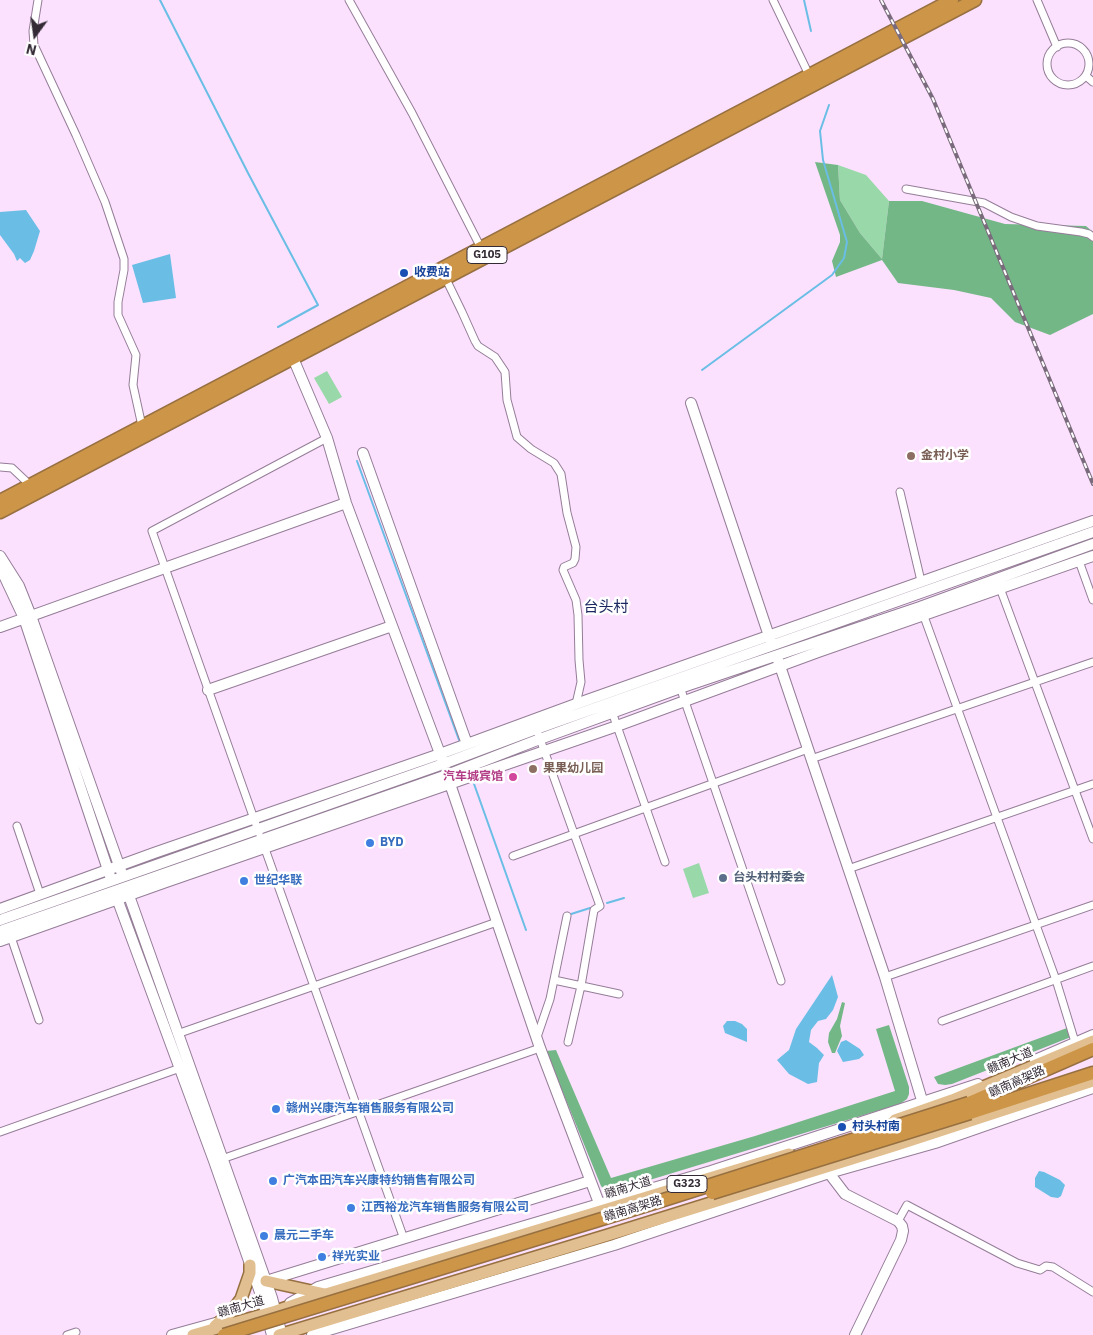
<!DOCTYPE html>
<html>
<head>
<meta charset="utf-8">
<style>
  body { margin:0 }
  #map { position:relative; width:1093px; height:1335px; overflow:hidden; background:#fbe1fe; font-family:"IBM Plex Sans",sans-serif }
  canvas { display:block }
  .north { position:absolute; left:10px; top:10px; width:50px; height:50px; -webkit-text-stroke:4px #fff; paint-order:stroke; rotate:194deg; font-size:14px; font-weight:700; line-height:20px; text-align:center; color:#332a35 }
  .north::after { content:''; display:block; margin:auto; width:18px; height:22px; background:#332a35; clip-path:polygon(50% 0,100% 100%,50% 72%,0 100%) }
</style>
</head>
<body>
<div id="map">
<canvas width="1093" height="1335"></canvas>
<div class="north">N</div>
</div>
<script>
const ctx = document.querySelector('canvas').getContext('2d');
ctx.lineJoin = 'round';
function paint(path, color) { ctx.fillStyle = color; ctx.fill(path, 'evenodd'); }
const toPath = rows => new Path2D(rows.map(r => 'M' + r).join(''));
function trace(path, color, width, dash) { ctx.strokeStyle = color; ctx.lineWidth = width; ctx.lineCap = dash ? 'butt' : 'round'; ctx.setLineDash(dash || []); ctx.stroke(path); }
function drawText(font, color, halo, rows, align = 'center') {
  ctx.font = font + ' "IBM Plex Sans","Noto Sans SC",sans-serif'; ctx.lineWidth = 5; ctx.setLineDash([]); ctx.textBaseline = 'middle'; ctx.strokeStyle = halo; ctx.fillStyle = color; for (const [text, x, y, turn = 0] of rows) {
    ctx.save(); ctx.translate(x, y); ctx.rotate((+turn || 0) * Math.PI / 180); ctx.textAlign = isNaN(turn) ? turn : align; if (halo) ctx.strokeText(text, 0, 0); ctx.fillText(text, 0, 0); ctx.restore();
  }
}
paint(toPath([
  [838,165,866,175,889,201,882,259,860,233,840,200],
  [327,371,342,397,329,404,314,378],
  [699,863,709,893,693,898,683,869]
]), '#99d8a9');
paint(toPath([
  [815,162,838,165,840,200,860,233,882,259,889,201,922,201,1005,224,1086,226,1093,232,1093,314,1050,335,1015,322,991,298,954,290,898,283,882,260,836,277,832,261,840,242,840,235],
  [842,1002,845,1003,840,1026,842,1036,835,1053,832,1053,828,1042,829,1033,837,1019],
  [889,1025,909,1087,909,1094,907,1099,900,1104,610,1192,605,1190,601,1186,546,1051,556,1050,611,1178,755,1136,895,1091,876,1029],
  [1067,1028,1071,1037,952,1084,945,1085,938,1084,934,1077]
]), '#74b787');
paint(toPath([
  [26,210,40,231,34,251,30,260,25,263,20,258,17,261,14,254,0,235,0,212],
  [170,254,176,298,143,303,132,265],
  [832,975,838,997,833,1010,826,1019,818,1021,811,1030,809,1042,817,1048,824,1055,819,1063,817,1082,808,1084,789,1074,777,1060,789,1050,796,1029],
  [727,1021,735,1021,742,1024,747,1029,747,1042,725,1033,723,1026],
  [846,1040,860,1049,864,1055,859,1059,843,1062,837,1051,841,1042],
  [1039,1171,1044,1172,1060,1180,1065,1185,1061,1196,1058,1198,1051,1197,1035,1187,1035,1178]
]), '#6abee5');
trace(toPath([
  [160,0,248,173,318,305,278,327],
  [804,0,811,31],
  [702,370,832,275,844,258,847,242,823,160,820,131,829,105],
  [357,461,459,740],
  [473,781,526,930],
  [607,903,624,898],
  [568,915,590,908]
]), '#6abee5', 2);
const street = toPath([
  [38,0,33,31,34,45,76,135,105,202,124,259,124,270,118,302,118,315,136,355,133,385,142,426],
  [349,0,412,113,481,248],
  [773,0,810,77],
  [1037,0,1057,47],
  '1047 64a21 21 0 1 1 42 0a21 21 0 1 1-42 0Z',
  [1086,76,1093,82],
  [906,189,984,203,1011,217,1037,226,1081,232,1089,234,1093,237],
  [446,279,462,312,475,341,478,346,495,357,505,372,507,400,517,437,531,449,554,463,561,474,567,513,576,547,575,559,573,563,564,567,563,570,576,600,578,615,579,660,581,682,576,704],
  [0,467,12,468,30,485],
  [900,492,921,581],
  [1079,561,1093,600],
  [1000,588,1093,839],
  [922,611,1056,980,1075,1042],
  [679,684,781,981],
  [611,709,665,862],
  [535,725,600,906,594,910,581,986,568,1042],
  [811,759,1093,662],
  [17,826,40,894],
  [259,833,152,531,327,438],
  [264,846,404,1239],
  [513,856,808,749],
  [848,869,1093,784],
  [11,937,39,1020],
  [885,977,1093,905],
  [554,980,619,994],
  [942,1021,1093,966],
  [177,1034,497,922],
  [537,1037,550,999,567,916],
  [0,1132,183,1067],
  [219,1160,540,1048],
  [898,1221,907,1205,1017,1263,1040,1270,1046,1266,1053,1267,1093,1292],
  [67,1335,76,1332]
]);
const secondary = toPath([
  [290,351,327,438,346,503,442,759],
  [691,403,771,642],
  [363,453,467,744],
  [0,556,19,586,31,616,121,871],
  [0,567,24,618,110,876],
  [0,627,346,503],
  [778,660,885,977,924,1107],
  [208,690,392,626],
  [448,778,540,1048,599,1203],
  [127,890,272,1298,282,1335],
  [115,893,214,1161,262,1298,272,1335],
  [0,909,154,853,440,754,576,704,1093,521],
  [0,920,443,764,536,729,1093,532],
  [0,931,447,775,540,739,680,688,920,607,1093,544],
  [0,941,166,882,617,726,818,652,1093,556],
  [1035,1060,1093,1035],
  [829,1173,845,1194,898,1221,902,1226,903,1231,901,1240,855,1335],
  [266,1281,590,1181],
  [290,1303,318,1287,711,1171,978,1084],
  [172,1335,219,1322],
  [312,1335,614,1245,829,1173,935,1143,1093,1088]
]);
const primary = toPath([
  [895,1120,952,1100,1093,1041],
  [266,1281,325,1294],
  [215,1326,231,1312,241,1299,250,1273,250,1265],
  [193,1335,276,1311,326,1294,789,1154],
  [279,1335,608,1235,897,1145,1093,1081]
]);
const highway = toPath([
  [0,501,952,0],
  [0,512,975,0],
  [969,1103,1093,1049],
  [970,1113,1093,1073]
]);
trace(street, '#957d98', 9);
trace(secondary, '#957d98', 12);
trace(primary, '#977041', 14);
trace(highway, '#977041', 15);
trace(street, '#fff', 7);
trace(secondary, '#fff', 10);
trace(primary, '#e1bf91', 11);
trace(highway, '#cd9548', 12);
const rail = toPath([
  [881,0,933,99,1093,484]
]);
trace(rail, '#7a6b7c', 4);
trace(rail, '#fff', 2, [5.5]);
const highwayBridge = toPath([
  [712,1193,970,1113],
  [224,1335,654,1203,969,1103]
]);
trace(highwayBridge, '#977041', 15, []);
trace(highwayBridge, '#cd9548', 12);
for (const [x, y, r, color] of [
  [404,273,5,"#1a4fb4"],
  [911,456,5,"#8d6e63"],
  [533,769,5,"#8d6e63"],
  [513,777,5,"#d1479c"],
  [370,843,5,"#3f7fe0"],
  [723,878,5,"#5c6f8a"],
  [244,881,5,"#3f7fe0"],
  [276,1109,5,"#3f7fe0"],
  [842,1127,5,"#1a4fb4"],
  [273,1181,5,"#3f7fe0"],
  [351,1208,5,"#3f7fe0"],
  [264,1236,5,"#3f7fe0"],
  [322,1257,5,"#3f7fe0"]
]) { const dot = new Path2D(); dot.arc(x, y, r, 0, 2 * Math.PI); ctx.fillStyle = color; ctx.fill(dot); trace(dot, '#fff', 2); }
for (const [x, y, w] of [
  [487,255,40],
  [687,1184,40]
]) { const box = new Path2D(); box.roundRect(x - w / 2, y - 8.5, w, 17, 4); ctx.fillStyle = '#fff'; ctx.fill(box); trace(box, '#332a35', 1); }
drawText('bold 11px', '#332a35', null, [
  ["G105",487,255],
  ["G323",687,1184]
]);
drawText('bold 12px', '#164399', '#fff', [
  ["收费站",414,273],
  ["村头村南",852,1127]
], 'left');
drawText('bold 12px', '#785e54', '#fff', [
  ["金村小学",921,456],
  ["果果幼儿园",543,769]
], 'left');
drawText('bold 12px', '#b23c85', '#fff', [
  ["汽车城宾馆",503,777]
], 'right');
drawText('bold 12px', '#366cbe', '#fff', [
  ["BYD",380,843],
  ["世纪华联",254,881],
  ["赣州兴康汽车销售服务有限公司",286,1109],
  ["广汽本田汽车兴康特约销售有限公司",283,1181],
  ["江西裕龙汽车销售服务有限公司",361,1208],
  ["晨元二手车",274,1236],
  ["祥光实业",332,1257]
], 'left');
drawText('bold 12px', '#4e5e75', '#fff', [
  ["台头村村委会",733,878]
], 'left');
drawText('12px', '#332a35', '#fff', [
  ["赣南大道",1010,1061,-23],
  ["赣南高架路",1017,1082,-24],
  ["赣南大道",628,1188,-17],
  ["赣南高架路",633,1209,-17],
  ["赣南大道",241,1307,-16]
]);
drawText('15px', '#1b285f', '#fff', [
  ["台头村",606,608]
]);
</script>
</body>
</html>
